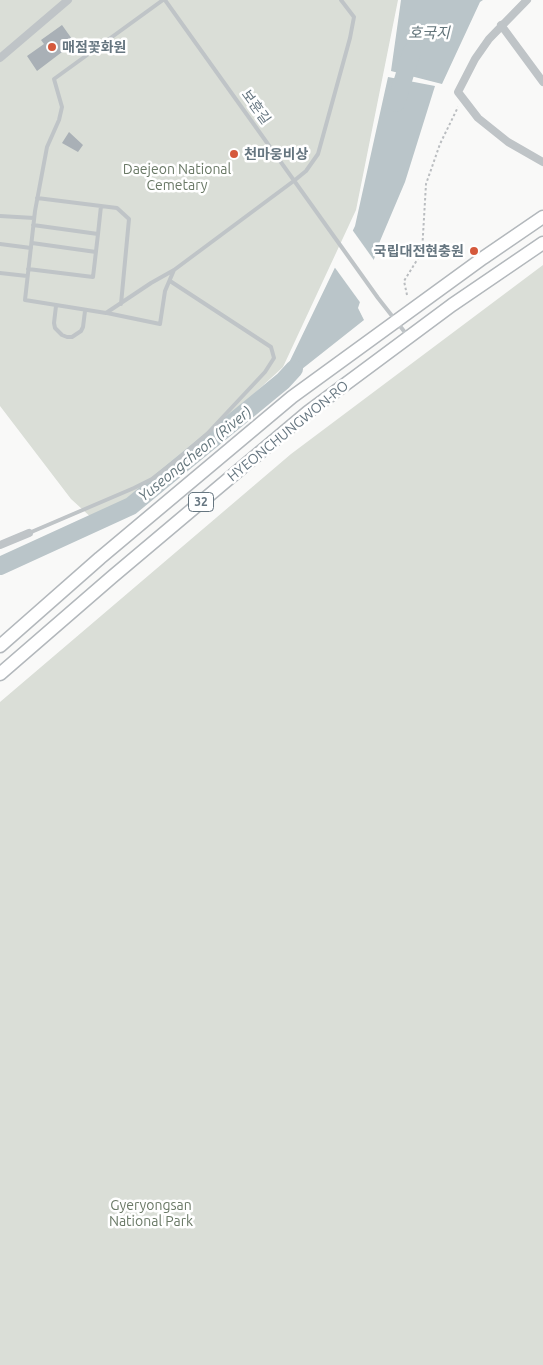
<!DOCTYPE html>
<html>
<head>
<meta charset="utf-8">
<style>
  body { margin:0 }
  canvas { display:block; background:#f9f9f8 }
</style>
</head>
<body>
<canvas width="543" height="1365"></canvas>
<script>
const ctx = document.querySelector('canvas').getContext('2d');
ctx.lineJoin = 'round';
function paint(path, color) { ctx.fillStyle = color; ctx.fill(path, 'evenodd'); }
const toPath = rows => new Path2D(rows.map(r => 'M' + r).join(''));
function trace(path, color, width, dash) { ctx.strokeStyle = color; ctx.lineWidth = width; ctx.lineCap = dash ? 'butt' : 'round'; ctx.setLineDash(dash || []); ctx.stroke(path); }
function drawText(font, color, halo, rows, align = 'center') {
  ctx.font = font + ' Ubuntu,"Noto Sans KR",sans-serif'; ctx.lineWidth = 5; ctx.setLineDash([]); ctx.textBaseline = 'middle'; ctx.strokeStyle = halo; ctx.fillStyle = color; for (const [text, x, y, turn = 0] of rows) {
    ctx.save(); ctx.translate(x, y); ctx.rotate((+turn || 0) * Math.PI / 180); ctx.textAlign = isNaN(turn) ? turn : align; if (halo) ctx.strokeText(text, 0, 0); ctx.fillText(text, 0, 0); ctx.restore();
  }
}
paint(toPath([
  [0,0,398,0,356,210,283,367,167,474,94,520,71,499,0,406],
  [543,265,543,1365,0,1365,0,702,291,454]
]), '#daded7');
paint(toPath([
  [401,0,483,0,480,2,442,84,391,71],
  [388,77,435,86,405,182,380,241,358,308,364,320,278,388,274,381,286,369,355,226]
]), '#bac5c9');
paint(toPath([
  [351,228,376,263,362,305,333,265]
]), '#f9f9f8');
trace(toPath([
  [396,103,412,51],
  [0,566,131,506,283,381,294,369]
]), '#bac5c9', 18);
paint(toPath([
  [62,25,72,39,63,45,66,49,37,71,27,56,44,44,41,40],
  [69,132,83,145,78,152,62,143]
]), '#a9b0b6');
const primary = toPath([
  [0,646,100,558,292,397,483,258,543,217],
  [0,674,112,577,308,412,452,305,543,243]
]);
trace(primary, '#b3b8bc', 15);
trace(toPath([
  [407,295,404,281,422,252,426,184,440,144,458,107]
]), '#babdc0', 2, [2.5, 2.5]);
trace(toPath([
  [163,0,54,79,62,107,59,120,47,147,35,211,25,300,106,313,151,283,174,270,295,180,306,171,318,154,350,38,354,17,341,0],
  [165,0,378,298,407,335],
  [37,198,117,208,129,219,121,304],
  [0,216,34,218],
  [33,225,98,234,101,206],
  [32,243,96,252],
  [0,244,31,248],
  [28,269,93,277,98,234],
  [0,273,27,276],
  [56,306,54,323,55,328,62,335,67,337,72,337,81,331,83,327,85,311],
  [107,313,160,324,165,291,174,270],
  [29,533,134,488,152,479,179,458,207,434,265,372,274,358,271,347,170,281]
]), '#bfc4c7', 4);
trace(toPath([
  [527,0,489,39,475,59,458,92,478,118,508,142,543,162],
  [501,25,543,82],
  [0,58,68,0],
  [0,545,29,533]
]), '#bfc4c7', 8);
trace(primary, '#fff', 12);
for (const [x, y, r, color] of [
  [52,47,5,"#d5593c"],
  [234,154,5,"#d5593c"],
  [474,251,5,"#d5593c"]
]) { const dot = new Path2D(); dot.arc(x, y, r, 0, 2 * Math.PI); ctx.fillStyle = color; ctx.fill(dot); trace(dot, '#fff', 2); }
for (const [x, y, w] of [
  [201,502,25]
]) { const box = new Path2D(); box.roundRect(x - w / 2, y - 9.5, w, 19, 4); ctx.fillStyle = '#fff'; ctx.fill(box); trace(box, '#667680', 1); }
drawText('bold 12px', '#667680', null, [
  ["32",201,502]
]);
drawText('bold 14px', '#667680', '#fff', [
  ["매점꽃화원",62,47],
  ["천마웅비상",244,154],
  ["국립대전현충원",464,251,"right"]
], 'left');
drawText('14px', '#667680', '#fff', [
  ["보훈길",256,107,54],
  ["HYEONCHUNGWON-RO",288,431,-39]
]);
drawText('14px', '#6a7966', '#fff', [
  ["Daejeon National",177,169],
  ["Cemetary",177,185],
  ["Gyeryongsan",151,1205],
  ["National Park",151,1221]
]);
drawText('italic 15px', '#62747a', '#fff', [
  ["호국지",429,33],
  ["Yuseongcheon (River)",195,454,-39]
]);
</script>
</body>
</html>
